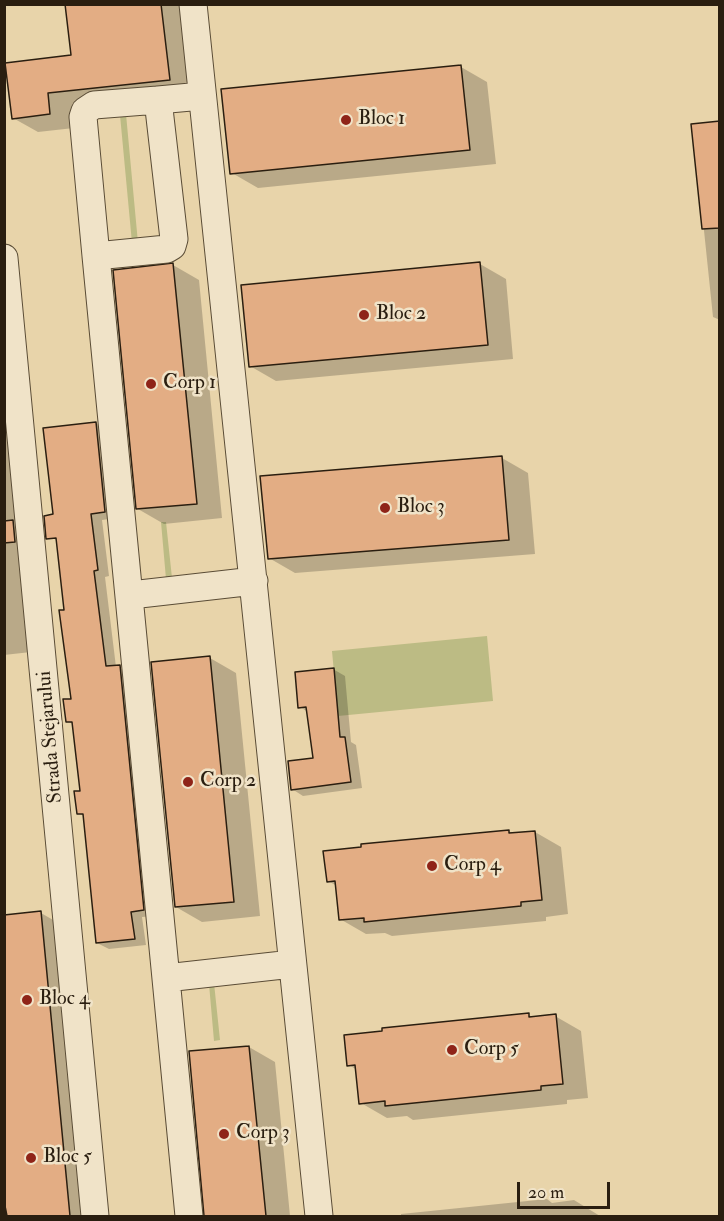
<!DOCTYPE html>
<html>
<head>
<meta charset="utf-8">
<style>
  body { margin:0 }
  #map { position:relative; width:724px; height:1221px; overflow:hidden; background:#e8d4aa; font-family:"IM FELL Double Pica",serif }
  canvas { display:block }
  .frame { position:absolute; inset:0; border:6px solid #2a1e10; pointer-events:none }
  .scale { position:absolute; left:517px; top:1182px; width:93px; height:27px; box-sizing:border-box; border:3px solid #2a1e10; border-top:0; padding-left:8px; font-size:18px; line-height:21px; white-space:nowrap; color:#2a1e10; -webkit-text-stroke:4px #f0e3c8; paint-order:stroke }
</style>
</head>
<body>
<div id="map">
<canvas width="724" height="1221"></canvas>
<div class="frame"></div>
<div class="scale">20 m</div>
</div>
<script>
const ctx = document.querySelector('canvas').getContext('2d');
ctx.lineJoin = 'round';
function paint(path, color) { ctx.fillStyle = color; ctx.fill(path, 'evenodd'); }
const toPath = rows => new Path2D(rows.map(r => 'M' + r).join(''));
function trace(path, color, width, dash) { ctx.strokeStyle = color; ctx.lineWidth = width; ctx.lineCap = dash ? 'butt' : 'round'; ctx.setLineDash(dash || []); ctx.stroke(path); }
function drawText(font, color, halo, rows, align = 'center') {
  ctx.font = font + ' "IM FELL Double Pica",serif'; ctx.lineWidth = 5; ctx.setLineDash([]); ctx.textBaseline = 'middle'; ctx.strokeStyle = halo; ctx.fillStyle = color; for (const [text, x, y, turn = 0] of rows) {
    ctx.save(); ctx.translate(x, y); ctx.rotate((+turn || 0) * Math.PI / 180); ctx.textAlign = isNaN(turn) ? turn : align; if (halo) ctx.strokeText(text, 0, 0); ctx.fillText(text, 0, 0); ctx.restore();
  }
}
paint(toPath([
  [126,114,138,243,132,243,120,115],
  [161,522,166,522,172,578,166,579],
  [487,636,493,701,338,716,332,651],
  [214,983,220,1040,214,1041,209,984]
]), '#bcbb84');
paint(toPath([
  [67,4,184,4,193,93,72,107,74,128,38,132,13,118,72,57],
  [461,67,487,82,496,164,258,188,232,173],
  [720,122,720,320,713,317,693,125],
  [480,264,506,279,513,359,276,381,250,366],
  [173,265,199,280,222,518,164,524,138,509],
  [4,327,40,651,4,655],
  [96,423,107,430,116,518,102,520,109,576,105,577,116,667,131,673,154,916,142,917,146,945,109,949,97,943,85,817,79,813,82,792,74,725,68,721,73,700,65,611,58,541,51,537,55,516],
  [502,458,528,473,535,554,295,573,269,558],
  [210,658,236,673,260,916,202,922,176,907],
  [333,669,345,676,351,742,356,745,362,788,303,796,292,789,315,759,308,712,300,707],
  [508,831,514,834,535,832,561,847,568,914,546,917,546,921,392,936,385,933,366,934,340,919,337,886,328,881],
  [41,913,67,928,94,1216,8,1216,4,1178],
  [529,1015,534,1018,555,1016,581,1031,588,1098,567,1100,567,1104,413,1120,407,1116,387,1118,361,1103,357,1070,349,1065],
  [249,1047,275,1062,290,1216,205,1216],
  [547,1199,552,1203,574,1200,600,1216,401,1216,401,1214]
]), '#0003');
const building = toPath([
  [65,4,161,4,170,80,48,93,50,114,12,119,5,63,71,55,65,4],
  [461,65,470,150,230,174,221,89,461,65],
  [720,121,720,228,702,229,691,124,720,121],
  [480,262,488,345,249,367,241,285,480,262],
  [173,263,197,504,136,509,113,270,173,263],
  [96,422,105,512,91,514,98,570,94,571,106,666,120,665,144,910,131,912,135,939,96,943,83,814,77,814,74,791,80,791,72,722,66,722,63,699,71,699,59,610,64,610,56,538,46,539,44,516,53,514,43,428,96,422],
  [502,456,509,540,268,559,260,476,502,456],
  [13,520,15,542,4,543,4,521,13,520],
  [210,656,234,902,175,907,151,662,210,656],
  [334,668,340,737,345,737,351,782,291,790,288,761,313,758,306,707,298,708,295,672,334,668],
  [509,830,509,833,535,831,542,900,521,902,521,906,364,922,364,918,339,920,335,881,327,882,323,851,361,847,361,844,509,830],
  [41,911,70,1216,7,1216,4,1201,4,915,41,911],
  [529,1013,529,1017,556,1014,563,1084,541,1086,541,1090,385,1106,385,1101,359,1104,355,1065,347,1066,344,1035,382,1031,382,1028,529,1013],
  [249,1046,266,1216,204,1216,189,1051,249,1046]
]);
paint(building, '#e3ad84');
trace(building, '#2a1e10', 1.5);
const street = toPath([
  [193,4,319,1216],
  [158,100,174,239,172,246,167,249,96,256,83,117,85,111,94,105,158,100,202,96],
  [96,256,189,1216],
  [4,258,95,1216],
  [131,595,254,581],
  [166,978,292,964]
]);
trace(street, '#5a4c36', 29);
trace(street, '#f0e3c8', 27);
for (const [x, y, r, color] of [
  [346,120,6,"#8f2418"],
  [364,315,6,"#8f2418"],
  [151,384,6,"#8f2418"],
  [385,508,6,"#8f2418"],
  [188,782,6,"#8f2418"],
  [432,866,6,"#8f2418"],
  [27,1000,6,"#8f2418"],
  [452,1050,6,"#8f2418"],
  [224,1134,6,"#8f2418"],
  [31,1158,6,"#8f2418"]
]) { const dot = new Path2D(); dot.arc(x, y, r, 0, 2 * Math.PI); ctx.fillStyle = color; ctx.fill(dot); trace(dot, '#f0e3c8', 2); }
drawText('20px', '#2a1e10', '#f0e3c8', [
  ["Bloc 1",358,120],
  ["Bloc 2",376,315],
  ["Corp 1",163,384],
  ["Bloc 3",397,508],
  ["Corp 2",200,782],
  ["Corp 4",444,866],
  ["Bloc 4",39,1000],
  ["Corp 5",464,1050],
  ["Corp 3",236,1134],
  ["Bloc 5",43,1158]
], 'left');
drawText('20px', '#2a1e10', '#f0e3c8', [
  ["Strada Stejarului",51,737,-95]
]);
</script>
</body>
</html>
